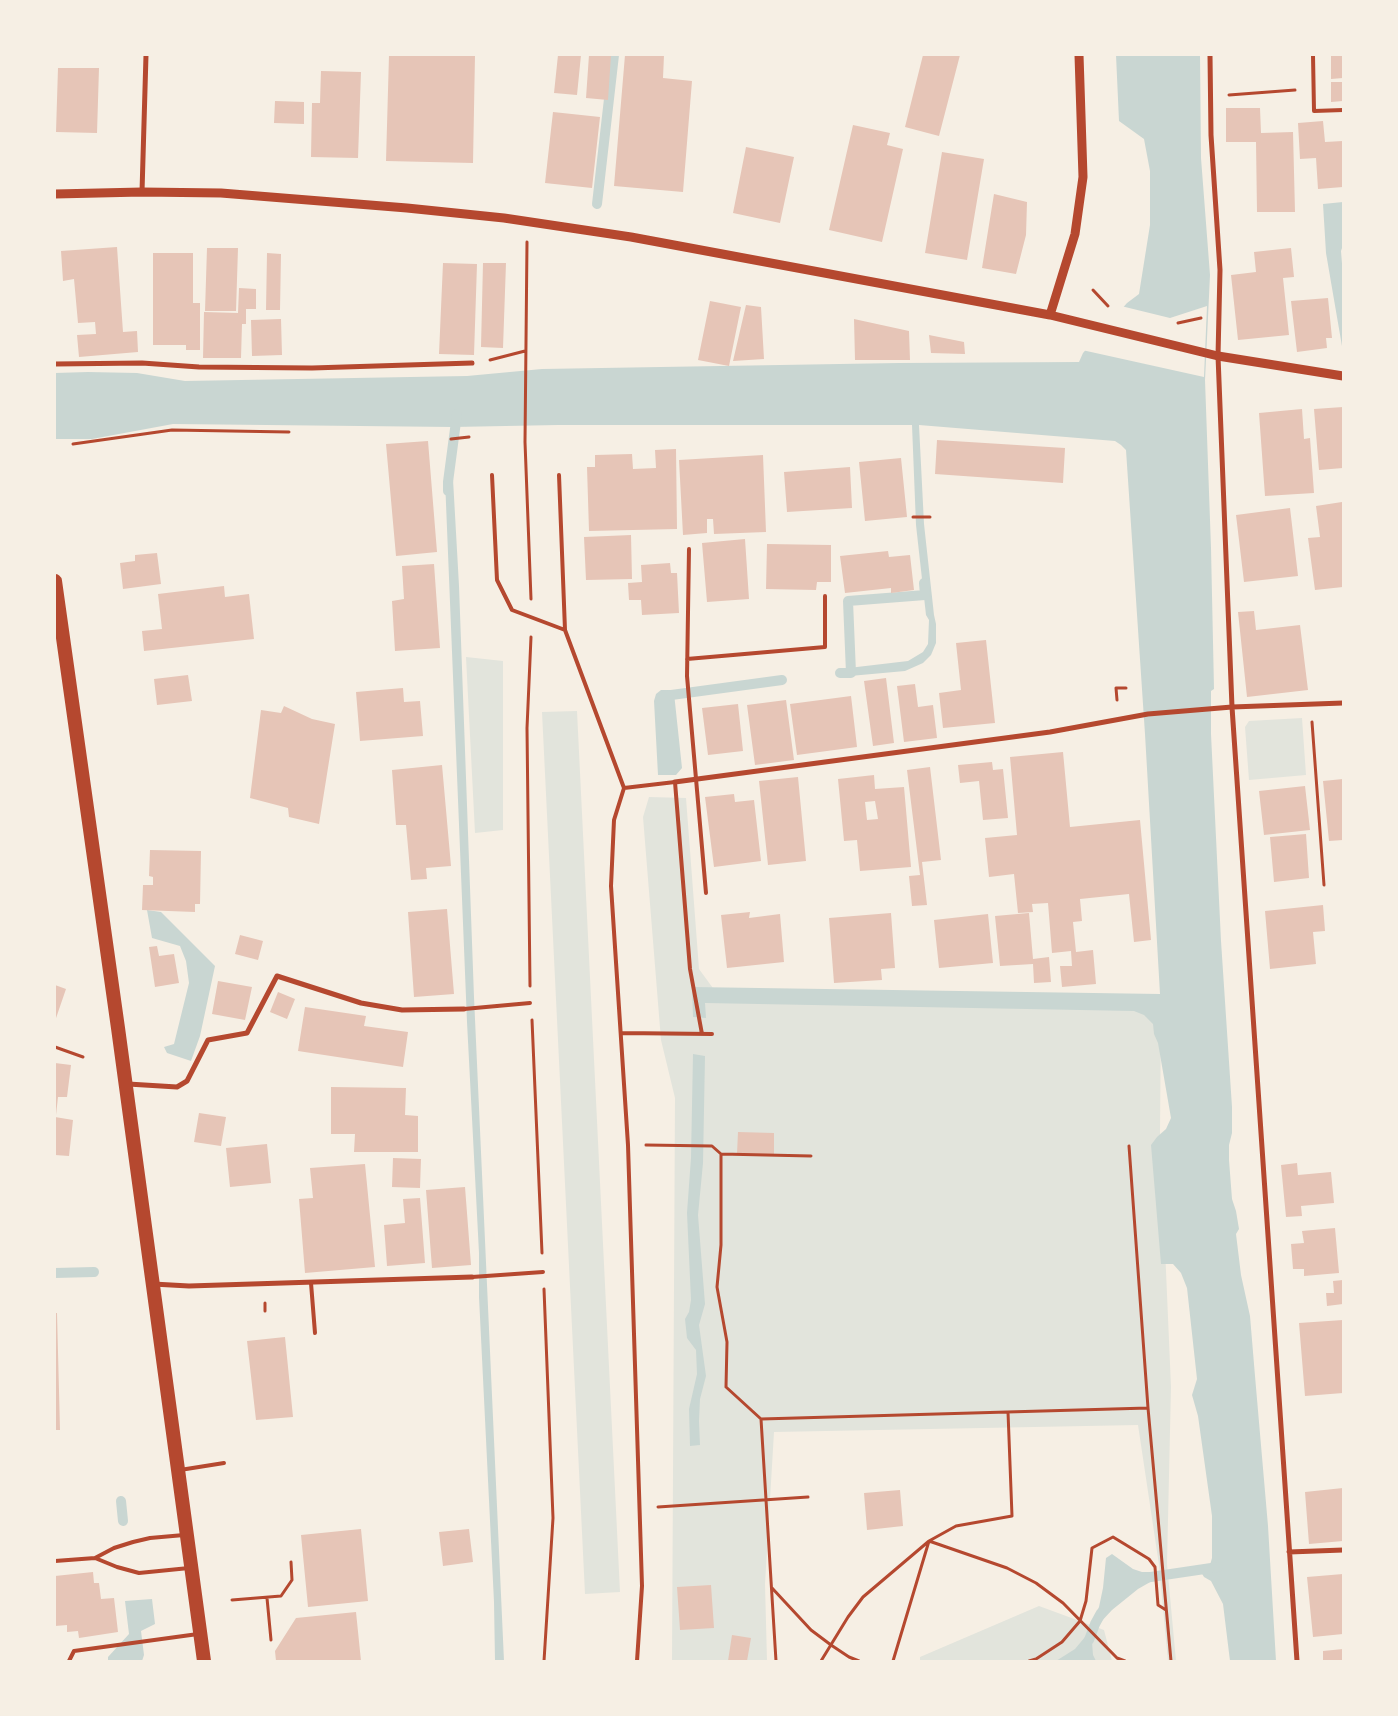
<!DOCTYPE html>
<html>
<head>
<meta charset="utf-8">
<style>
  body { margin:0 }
  #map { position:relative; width:1398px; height:1716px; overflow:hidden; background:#f6efe4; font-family:Manrope,sans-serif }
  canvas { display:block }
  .frame { position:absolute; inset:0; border:56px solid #f6efe4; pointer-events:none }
</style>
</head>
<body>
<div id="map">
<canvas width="1398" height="1716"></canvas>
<div class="frame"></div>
</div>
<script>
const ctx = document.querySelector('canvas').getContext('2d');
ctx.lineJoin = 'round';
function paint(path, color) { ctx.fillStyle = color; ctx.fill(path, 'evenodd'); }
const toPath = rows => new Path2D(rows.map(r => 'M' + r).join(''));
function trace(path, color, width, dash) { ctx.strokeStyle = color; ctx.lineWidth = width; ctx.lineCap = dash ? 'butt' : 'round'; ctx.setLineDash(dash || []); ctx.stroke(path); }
paint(toPath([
  [466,657,503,661,503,830,475,833],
  [577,711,620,1592,585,1594,542,712],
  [1302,718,1306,775,1249,780,1245,727,1249,721],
  [649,797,686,798,699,969,718,995,1161,1010,1160,1132,1171,1387,1167,1564,1176,1661,1168,1661,1159,1565,1138,1425,774,1432,765,1584,767,1661,672,1661,675,1098,661,1040,643,817],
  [1039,1606,1104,1630,1112,1661,920,1661,920,1657]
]), '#e2e4dc');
paint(toPath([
  [1116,55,1200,55,1201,158,1210,275,1205,380,1211,548,1214,689,1211,691,1211,734,1221,941,1232,1107,1232,1133,1229,1145,1229,1160,1232,1199,1236,1211,1239,1229,1236,1234,1241,1275,1250,1316,1255,1376,1268,1526,1276,1661,1230,1661,1223,1604,1211,1581,1204,1577,1201,1572,1210,1565,1212,1558,1212,1516,1198,1416,1192,1395,1197,1379,1187,1288,1181,1273,1173,1264,1161,1264,1151,1145,1157,1137,1166,1129,1171,1118,1158,1043,1154,1034,1153,1024,1144,1015,1134,1011,705,1003,706,1018,693,1017,692,987,1160,994,1145,734,1126,450,1121,445,1115,441,919,425,924,524,934,615,936,624,936,643,931,655,923,663,905,671,839,677,840,669,908,661,923,652,928,644,929,620,926,615,916,525,912,425,558,425,453,427,173,424,92,439,55,439,55,373,88,372,137,373,185,381,467,376,542,369,899,363,1079,362,1083,353,1127,303,1139,294,1150,225,1150,171,1144,139,1119,121],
  [1343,202,1343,245,1341,251,1343,276,1343,352,1326,253,1323,204],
  [445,479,453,479,459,586,474,997,504,1661,495,1661,494,1602,479,1297,479,1253,467,1022],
  [661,690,671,690,674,693,682,768,676,775,658,775,654,701,656,694],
  [147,910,161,912,215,966,200,1036,191,1061,167,1053,164,1047,174,1044,189,983,186,961,180,946,152,938],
  [693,1054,705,1056,703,1163,698,1215,705,1304,699,1325,706,1376,700,1399,699,1421,700,1445,690,1446,689,1409,697,1374,696,1350,687,1338,685,1319,689,1312,691,1300,687,1213,691,1158],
  [1112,1554,1133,1569,1142,1572,1153,1572,1152,1581,1138,1589,1112,1610,1098,1625,1092,1622,1099,1607,1103,1588,1106,1558],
  [152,1599,155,1624,141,1631,144,1655,142,1661,108,1661,108,1657,129,1634,125,1601],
  [1085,1637,1092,1642,1093,1655,1096,1661,1056,1661,1075,1649]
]), '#c9d6d2');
paint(toPath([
  [1121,306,1170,318,1207,306,1204,377,1082,350]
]), '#f6efe4');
trace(toPath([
  [597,204,614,55],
  [448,491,448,482,457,414],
  [840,673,851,673,848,601,925,595,924,583],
  [664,699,664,696,782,680],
  [55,1273,94,1272],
  [121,1501,123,1521],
  [1139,1580,1144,1578,1218,1567],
  [1089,1640,1095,1624,1101,1613]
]), '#c9d6d2', 10);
paint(toPath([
  [389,55,475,55,473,163,386,161],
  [558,55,581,55,577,95,554,93],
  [589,55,611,55,608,100,586,98],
  [625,55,664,55,663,78,692,81,683,192,614,186],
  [923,55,960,55,939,136,905,127],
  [1331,55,1343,55,1343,78,1331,79],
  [58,68,99,68,97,133,56,132],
  [321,71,361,72,358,158,311,157,312,103,320,103],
  [1331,82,1343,82,1343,101,1331,102],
  [275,101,304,102,304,124,274,123],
  [1226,108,1260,108,1261,133,1293,132,1295,212,1257,212,1256,142,1226,142],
  [553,112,600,117,592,188,545,183],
  [1323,121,1325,142,1343,141,1343,187,1318,189,1316,158,1300,159,1298,123],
  [853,125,890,133,887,145,903,149,882,242,829,230],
  [746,147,794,157,780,223,733,213],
  [942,152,984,159,967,260,925,253],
  [994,194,1027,202,1026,235,1016,274,982,268],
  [117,247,123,332,137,331,138,352,79,357,77,335,96,334,95,322,78,323,74,279,63,281,61,251],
  [207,248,238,248,236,311,205,311],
  [1291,248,1294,277,1283,278,1289,335,1238,340,1231,275,1256,272,1254,252],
  [153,253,193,253,193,303,200,303,200,350,186,350,186,345,153,345],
  [267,253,281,254,280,310,266,310],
  [443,263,477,264,474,355,439,354],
  [483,263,506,263,503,348,481,347],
  [239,288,256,289,256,309,246,309,246,324,242,324,241,358,203,358,204,312,238,313],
  [1328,298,1332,338,1326,338,1327,348,1297,352,1291,301],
  [710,301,741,307,729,366,698,360],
  [746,305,761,307,764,359,733,361],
  [281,319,282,355,252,356,251,320],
  [854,319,909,331,910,360,855,360],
  [929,335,964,342,965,354,931,353],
  [1343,407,1343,468,1319,470,1314,409],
  [1302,409,1304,439,1310,438,1314,493,1265,496,1259,413],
  [937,440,1065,448,1063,483,935,474],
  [428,441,437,552,396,556,386,444],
  [676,449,677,529,589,531,587,467,595,467,595,455,632,454,633,469,656,468,655,450],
  [763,455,766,532,714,534,713,519,707,519,707,533,683,535,679,460],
  [901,458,907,517,865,521,859,462],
  [850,467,852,508,787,512,784,472],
  [1342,502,1343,587,1315,590,1308,538,1320,537,1316,506],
  [1290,508,1298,576,1244,582,1236,515],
  [631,535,632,579,586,580,584,537],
  [745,539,749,599,707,602,702,543],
  [767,544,831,545,831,582,817,582,816,590,766,589],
  [888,551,889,557,910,555,914,590,891,593,891,588,845,593,840,556],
  [157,553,161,584,123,589,120,563,135,561,135,555],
  [670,563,671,573,677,573,679,613,642,615,641,600,629,600,628,583,642,582,641,565],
  [434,564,440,648,395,651,392,601,404,599,402,566],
  [224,586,225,597,249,594,254,639,144,651,142,631,162,629,158,594],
  [1254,611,1256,630,1300,625,1308,690,1247,697,1238,612],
  [986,640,995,723,943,728,939,693,961,690,956,643],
  [188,675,192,701,157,705,154,679],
  [886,678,894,743,873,746,864,681],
  [915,684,918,707,933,705,937,738,904,742,897,686],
  [403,688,404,702,420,701,423,736,360,741,356,692],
  [851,696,857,747,797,755,790,704],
  [786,700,794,760,755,765,747,705],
  [738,704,743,751,708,755,702,708],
  [284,706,312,719,335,724,319,824,289,817,288,808,250,798,261,710,281,713],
  [1063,752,1070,827,1140,820,1151,940,1134,942,1129,894,1080,899,1082,921,1073,922,1076,952,1093,950,1096,984,1062,987,1060,966,1072,966,1071,951,1052,953,1048,903,1032,904,1033,912,1018,913,1014,874,989,877,985,838,1017,835,1010,757],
  [992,762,993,770,1003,769,1008,818,983,820,979,781,960,783,958,765],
  [442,765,451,866,426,868,427,879,411,880,406,825,396,825,392,770],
  [930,767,941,860,922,862,927,905,912,906,909,876,920,875,907,770],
  [874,775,875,789,904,787,911,867,860,871,857,840,844,841,838,779],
  [875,801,878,819,867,820,865,802],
  [798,777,806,861,768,865,759,781],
  [1343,779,1343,840,1329,841,1323,781],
  [1305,786,1310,830,1264,835,1259,791],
  [734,794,735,802,754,800,761,861,714,867,705,797],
  [1306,834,1309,878,1274,882,1270,837],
  [150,850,201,851,200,904,195,904,195,912,142,910,143,885,153,885,153,877,149,876],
  [1323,905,1325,931,1313,932,1316,964,1270,969,1265,911],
  [447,909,454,994,414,997,408,912],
  [750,912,749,918,780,914,784,962,727,968,721,915],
  [891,913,895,968,881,969,882,980,834,983,829,918],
  [1029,913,1033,959,1049,957,1051,982,1034,983,1033,964,1000,966,995,916],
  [988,914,993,963,939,968,934,920],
  [240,935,263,941,258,960,235,954],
  [157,946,159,956,174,954,179,983,155,987,149,947],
  [218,981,252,987,245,1020,212,1014],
  [55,985,66,989,55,1021],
  [278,992,295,999,287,1019,270,1012],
  [305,1007,366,1016,364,1026,408,1032,403,1067,298,1051],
  [55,1063,71,1065,67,1097,58,1097,56,1115,55,1115],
  [331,1087,406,1088,405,1115,418,1116,418,1152,354,1152,355,1134,331,1134],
  [199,1113,226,1117,221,1146,194,1142],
  [55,1117,73,1120,69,1156,55,1155],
  [738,1132,774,1133,774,1155,737,1154],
  [267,1144,271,1183,230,1187,226,1148],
  [393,1158,421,1159,420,1188,392,1187],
  [1297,1163,1298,1175,1331,1172,1334,1203,1301,1206,1302,1216,1286,1217,1281,1165],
  [365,1164,375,1267,305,1273,299,1199,313,1198,310,1168],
  [465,1187,471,1265,432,1268,426,1190],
  [420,1198,425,1263,387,1266,384,1225,405,1223,403,1199],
  [1335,1228,1339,1273,1304,1276,1304,1269,1293,1269,1291,1244,1304,1243,1302,1231],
  [1343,1280,1343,1304,1327,1306,1326,1293,1334,1293,1333,1281],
  [55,1313,57,1313,60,1430,55,1430],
  [1343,1320,1343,1393,1305,1396,1299,1323],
  [285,1337,293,1417,256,1420,247,1341],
  [1343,1488,1343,1541,1309,1544,1305,1492],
  [900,1490,903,1526,867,1530,864,1493],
  [361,1529,368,1601,308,1607,301,1535],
  [469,1529,473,1562,443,1566,439,1532],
  [93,1572,94,1583,99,1583,101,1599,114,1598,118,1632,79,1638,78,1631,67,1632,67,1625,55,1626,55,1576],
  [1343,1574,1343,1634,1313,1637,1307,1577],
  [711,1585,714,1628,680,1630,677,1587],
  [356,1612,361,1661,276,1661,275,1651,296,1618],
  [732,1635,751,1638,747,1661,728,1661],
  [1343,1649,1343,1661,1323,1661,1323,1651]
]), '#e6c5b7');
trace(toPath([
  [1229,95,1295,90],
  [527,242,525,442,531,599],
  [1093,290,1108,306],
  [1178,323,1201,318],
  [490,360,525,351],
  [451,439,469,437],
  [73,444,172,430,289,432],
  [913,517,930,517],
  [1117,700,1116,688,1126,688],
  [1312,722,1324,885],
  [530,986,527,728,531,637],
  [532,1020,542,1253],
  [55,1047,83,1057],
  [646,1145,712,1146,721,1154,721,1245,717,1287,727,1342,726,1387,761,1419],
  [1129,1146,1148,1408,1171,1661],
  [721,1154,811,1156],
  [544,1289,553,1518,544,1661],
  [265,1303,265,1311],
  [658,1507,808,1497],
  [772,1588,811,1630,831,1645,849,1657,859,1661],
  [267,1598,271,1640],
  [232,1600,281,1596,292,1580,291,1562],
  [776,1661,761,1419,1148,1408],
  [821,1661,848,1617,863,1597,929,1541,956,1526,1012,1516,1008,1412],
  [893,1661,929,1541,1007,1568,1036,1583,1063,1603,1117,1658,1125,1661],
  [1029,1661,1036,1659,1062,1642,1080,1621,1086,1601,1092,1548,1113,1537,1149,1559,1155,1567,1158,1605,1166,1610]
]), '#b5482f', 3);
trace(toPath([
  [1313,55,1314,111,1343,110],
  [492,475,497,580,512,610,565,630],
  [559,475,565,630,624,788,675,782,690,969,702,1034],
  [689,549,687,676,706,893],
  [687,659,825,647,825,596],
  [624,788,614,820,611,886,628,1145,642,1586,637,1661],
  [464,1009,530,1003],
  [621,1033,712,1034],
  [472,1277,543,1272],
  [311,1283,315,1333],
  [180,1470,224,1463],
  [95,1558,117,1567,139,1573,189,1568],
  [55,1561,95,1558,114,1548,133,1542,150,1538,184,1535],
  [69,1661,74,1651,198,1634]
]), '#b5482f', 4);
trace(toPath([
  [1210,55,1211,135,1220,270,1218,356,1232,707,1297,1661],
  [142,192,146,55],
  [55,364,142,363,199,367,312,368,472,363],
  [675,782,1050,732,1148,714,1232,707,1343,703],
  [128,1084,177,1087,187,1081,208,1040,247,1033,277,976,361,1003,402,1010,464,1009],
  [153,1284,189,1286,472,1277],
  [1289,1552,1343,1550]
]), '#b5482f', 5);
trace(toPath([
  [55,194,142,192,221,193,407,208,504,218,631,237,1050,315,1218,356,1343,376],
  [1050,315,1075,234,1083,177,1079,55]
]), '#b5482f', 9);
trace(toPath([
  [55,581,118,1028,204,1661]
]), '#b5482f', 14);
</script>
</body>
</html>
